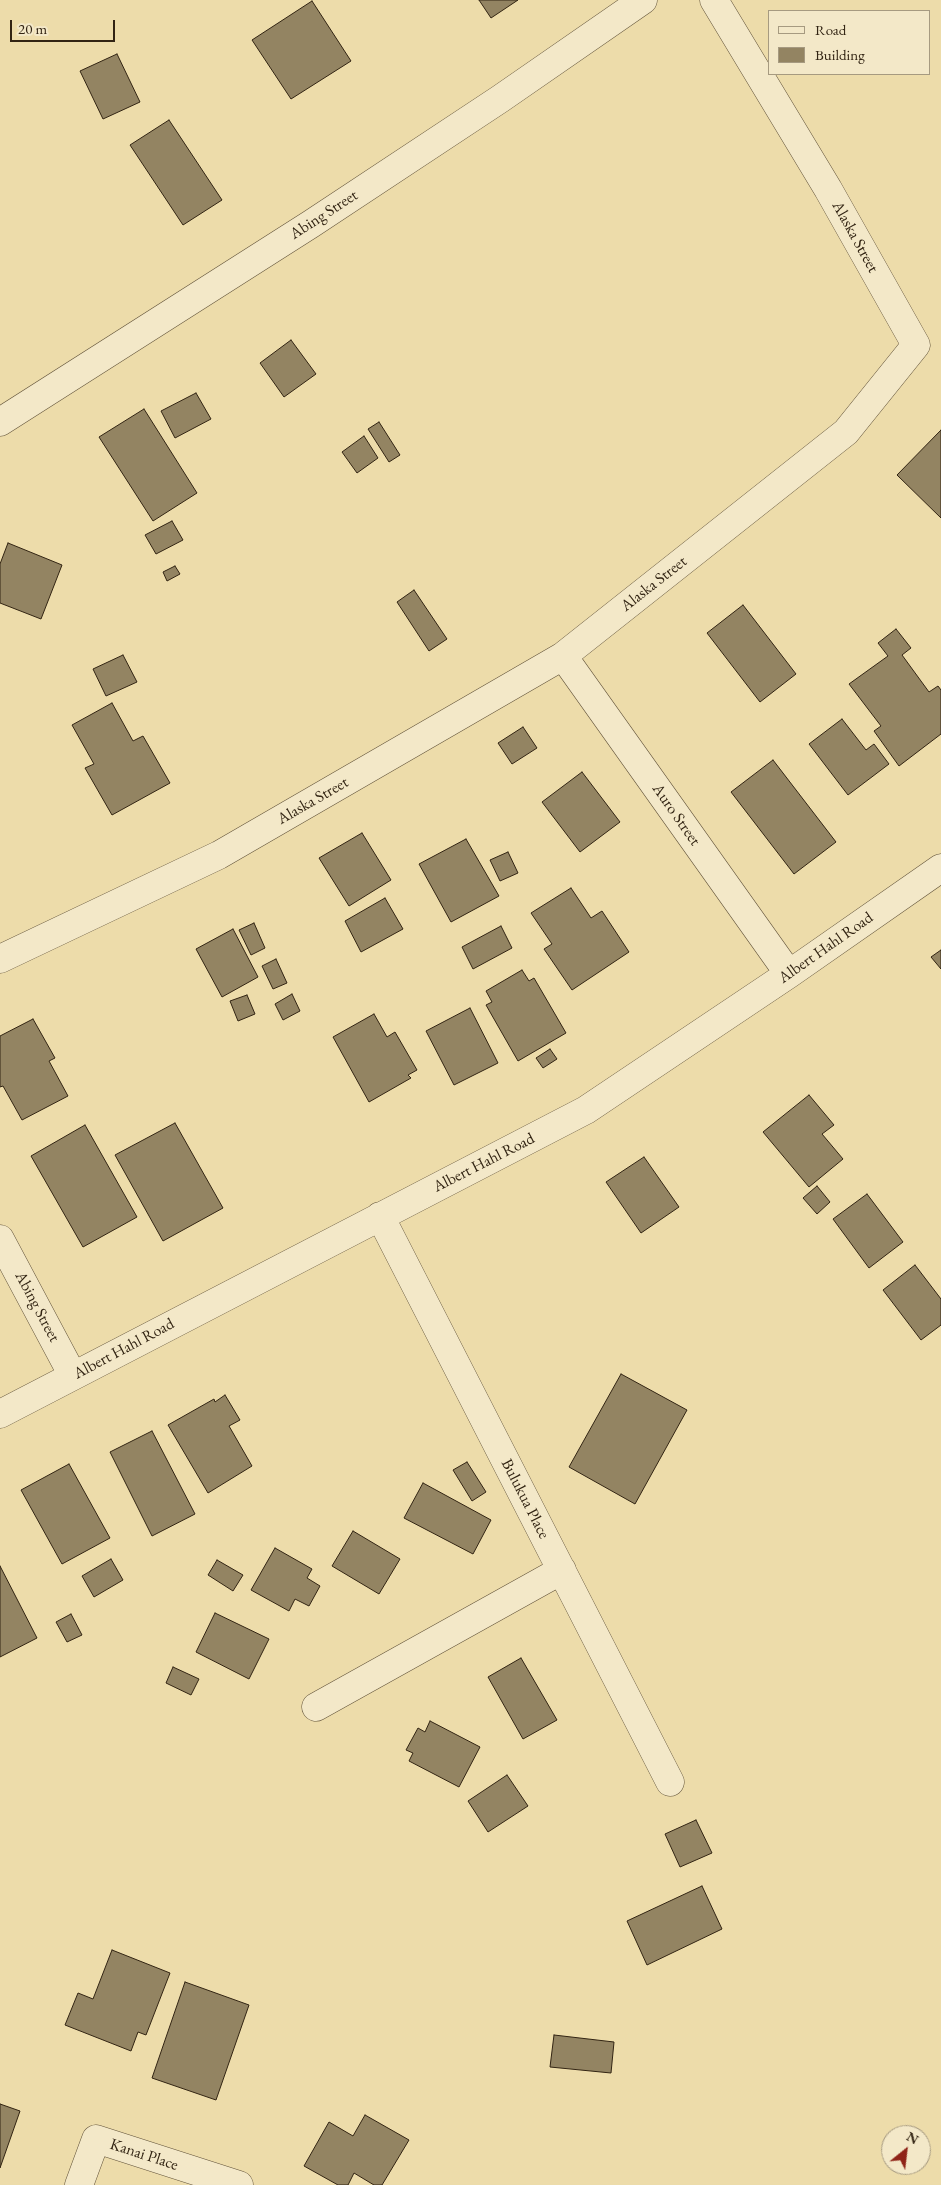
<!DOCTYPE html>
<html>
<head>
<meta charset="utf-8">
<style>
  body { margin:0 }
  #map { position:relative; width:941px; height:2185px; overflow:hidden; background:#eddcaa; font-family:"EB Garamond",serif }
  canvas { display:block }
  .legend { position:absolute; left:768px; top:10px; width:162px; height:65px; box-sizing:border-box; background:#f3e8c8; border:1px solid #a69a80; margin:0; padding:6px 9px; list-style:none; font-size:15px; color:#322413 }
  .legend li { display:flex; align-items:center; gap:10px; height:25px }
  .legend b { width:25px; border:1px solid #a69a80 }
  .north { position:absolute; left:881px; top:2125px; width:50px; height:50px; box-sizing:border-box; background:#f3e8c8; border:1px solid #a69a80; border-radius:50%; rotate:29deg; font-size:14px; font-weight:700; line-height:20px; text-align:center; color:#322413 }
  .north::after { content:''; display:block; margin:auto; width:18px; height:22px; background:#8f2418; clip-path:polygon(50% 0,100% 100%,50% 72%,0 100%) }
  .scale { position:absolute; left:10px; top:20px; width:105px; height:22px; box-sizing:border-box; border:2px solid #322413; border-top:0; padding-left:6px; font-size:15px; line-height:18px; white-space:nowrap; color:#322413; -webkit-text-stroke:4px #f3e8c8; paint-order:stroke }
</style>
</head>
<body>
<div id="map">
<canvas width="941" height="2185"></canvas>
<ul class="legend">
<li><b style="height:6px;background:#f3e8c8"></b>Road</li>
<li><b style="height:14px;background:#938462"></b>Building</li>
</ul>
<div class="north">N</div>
<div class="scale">20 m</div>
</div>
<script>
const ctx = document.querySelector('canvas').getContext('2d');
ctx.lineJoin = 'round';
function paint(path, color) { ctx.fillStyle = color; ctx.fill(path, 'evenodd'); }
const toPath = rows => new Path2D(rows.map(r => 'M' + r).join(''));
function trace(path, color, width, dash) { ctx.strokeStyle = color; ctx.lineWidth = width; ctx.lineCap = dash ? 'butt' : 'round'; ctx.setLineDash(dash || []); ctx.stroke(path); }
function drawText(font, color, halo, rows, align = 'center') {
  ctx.font = font + ' "EB Garamond",serif'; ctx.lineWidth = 4; ctx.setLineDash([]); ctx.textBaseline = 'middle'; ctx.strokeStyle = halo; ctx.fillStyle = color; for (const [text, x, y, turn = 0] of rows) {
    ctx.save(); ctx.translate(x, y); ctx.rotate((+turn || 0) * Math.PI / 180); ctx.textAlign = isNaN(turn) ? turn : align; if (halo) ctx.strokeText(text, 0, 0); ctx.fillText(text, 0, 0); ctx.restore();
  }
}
const building = toPath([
  [479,0,518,0,491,18,479,0],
  [312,1,351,61,291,99,252,40,312,1],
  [117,54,140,102,103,119,80,71,117,54],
  [169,120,222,200,183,225,130,145,169,120],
  [291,340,316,374,284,397,260,363,291,340],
  [196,393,211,419,175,438,161,411,196,393],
  [144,409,197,493,153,521,99,437,144,409],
  [379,422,400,455,389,462,368,429,379,422],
  [941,430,941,518,897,475,941,430],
  [364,436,378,458,357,473,342,452,364,436],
  [172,521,183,540,156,554,145,535,172,521],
  [8,543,62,565,41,619,0,603,0,564,8,543],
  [175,566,180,574,167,581,163,572,175,566],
  [414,590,447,639,429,651,397,602,414,590],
  [743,605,796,674,760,702,707,633,743,605],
  [896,629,911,648,902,655,929,692,938,686,941,690,941,734,899,766,874,731,881,726,849,684,888,656,878,643,896,629],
  [123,655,137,682,106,696,93,669,123,655],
  [112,703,133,741,143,736,170,783,112,815,85,768,94,764,72,725,112,703],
  [842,719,866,750,874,744,889,764,848,795,809,744,842,719],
  [523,727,537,748,512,764,498,743,523,727],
  [773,760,836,842,794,874,731,792,773,760],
  [582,772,620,822,580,852,542,802,582,772],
  [362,833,391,880,349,906,319,858,362,833],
  [466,839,499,896,451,922,419,864,466,839],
  [508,852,518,873,500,881,490,860,508,852],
  [571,888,591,918,602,911,629,952,572,990,544,949,552,944,531,913,571,888],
  [385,898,403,929,361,952,345,921,385,898],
  [254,923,265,948,251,955,239,930,254,923],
  [501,926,512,948,473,969,462,947,501,926],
  [233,929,258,977,222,997,196,949,233,929],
  [941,950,941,969,931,957,941,950],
  [276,959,287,983,273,989,262,966,276,959],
  [522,970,529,981,534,978,566,1033,518,1061,486,1005,492,1002,486,991,522,970],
  [292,994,300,1011,283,1020,275,1004,292,994],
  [247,995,255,1014,238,1021,230,1001,247,995],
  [470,1008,498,1063,454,1085,426,1031,470,1008],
  [374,1014,387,1037,395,1032,417,1070,408,1075,411,1078,369,1102,333,1037,374,1014],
  [33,1019,55,1058,49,1061,68,1096,22,1120,3,1086,0,1087,0,1036,33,1019],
  [550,1049,557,1059,543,1068,536,1058,550,1049],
  [809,1095,834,1125,822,1134,843,1159,809,1187,763,1132,809,1095],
  [175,1123,223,1208,163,1241,115,1155,175,1123],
  [85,1125,137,1217,83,1247,31,1156,85,1125],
  [644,1157,679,1207,641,1233,606,1182,644,1157],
  [817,1186,830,1202,817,1214,803,1198,817,1186],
  [867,1194,903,1242,869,1268,833,1219,867,1194],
  [915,1265,941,1299,941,1325,921,1340,883,1290,915,1265],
  [621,1374,687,1410,635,1504,569,1467,621,1374],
  [225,1395,240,1420,229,1426,252,1466,208,1493,168,1425,214,1399,215,1402,225,1395],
  [152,1431,195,1514,152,1536,110,1452,152,1431],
  [467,1462,486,1492,472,1501,453,1470,467,1462],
  [69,1464,110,1538,62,1564,21,1490,69,1464],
  [423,1483,491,1520,473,1554,404,1518,423,1483],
  [353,1531,400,1559,379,1594,332,1566,353,1531],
  [275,1548,312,1569,307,1578,320,1586,309,1606,295,1599,289,1611,251,1590,275,1548],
  [111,1559,123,1580,94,1597,82,1576,111,1559],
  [217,1560,243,1575,233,1591,208,1575,217,1560],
  [0,1566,37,1638,0,1657,0,1566],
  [215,1613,269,1639,249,1679,196,1652,215,1613],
  [71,1614,82,1635,67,1642,56,1622,71,1614],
  [521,1658,557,1720,523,1739,488,1677,521,1658],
  [173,1667,199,1679,191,1695,166,1683,173,1667],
  [430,1721,480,1747,459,1787,409,1761,413,1753,406,1750,418,1728,425,1732,430,1721],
  [507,1775,528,1806,488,1832,468,1801,507,1775],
  [696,1820,712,1853,680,1867,665,1834,696,1820],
  [702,1886,722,1929,647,1965,627,1921,702,1886],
  [112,1950,170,1973,146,2035,138,2032,131,2051,65,2025,78,1993,93,1999,112,1950],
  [185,1982,249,2005,216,2100,152,2078,185,1982],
  [554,2035,614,2042,611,2073,550,2067,554,2035],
  [0,2104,20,2111,0,2168,0,2104],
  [365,2115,409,2140,382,2185,374,2185,354,2173,348,2185,338,2185,304,2166,329,2122,353,2136,365,2115]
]);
paint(building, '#938462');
trace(building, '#322413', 1);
const minor = toPath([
  [0,422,311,224,500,99,643,0],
  [563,656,789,974],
  [0,959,219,855,563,656,846,432,916,345,828,189,714,0],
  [380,1216,670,1782],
  [0,1239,73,1376],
  [0,1414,586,1110,789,974,941,868],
  [316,1707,562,1570],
  [79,2185,96,2139,239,2185]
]);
trace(minor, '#615239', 29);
trace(minor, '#f3e8c8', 28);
drawText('16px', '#322413', '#f3e8c8', [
  ["Abing Street",324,215,-33],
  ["Alaska Street",855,237,61],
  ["Alaska Street",654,584,-38],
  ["Alaska Street",313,801,-30],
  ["Auro Street",676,815,55],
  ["Albert Hahl Road",826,948,-35],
  ["Albert Hahl Road",484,1163,-27],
  ["Abing Street",37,1307,62],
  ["Albert Hahl Road",124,1349,-28],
  ["Bulukua Place",525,1499,63],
  ["Kanai Place",144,2155,18]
]);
</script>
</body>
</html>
